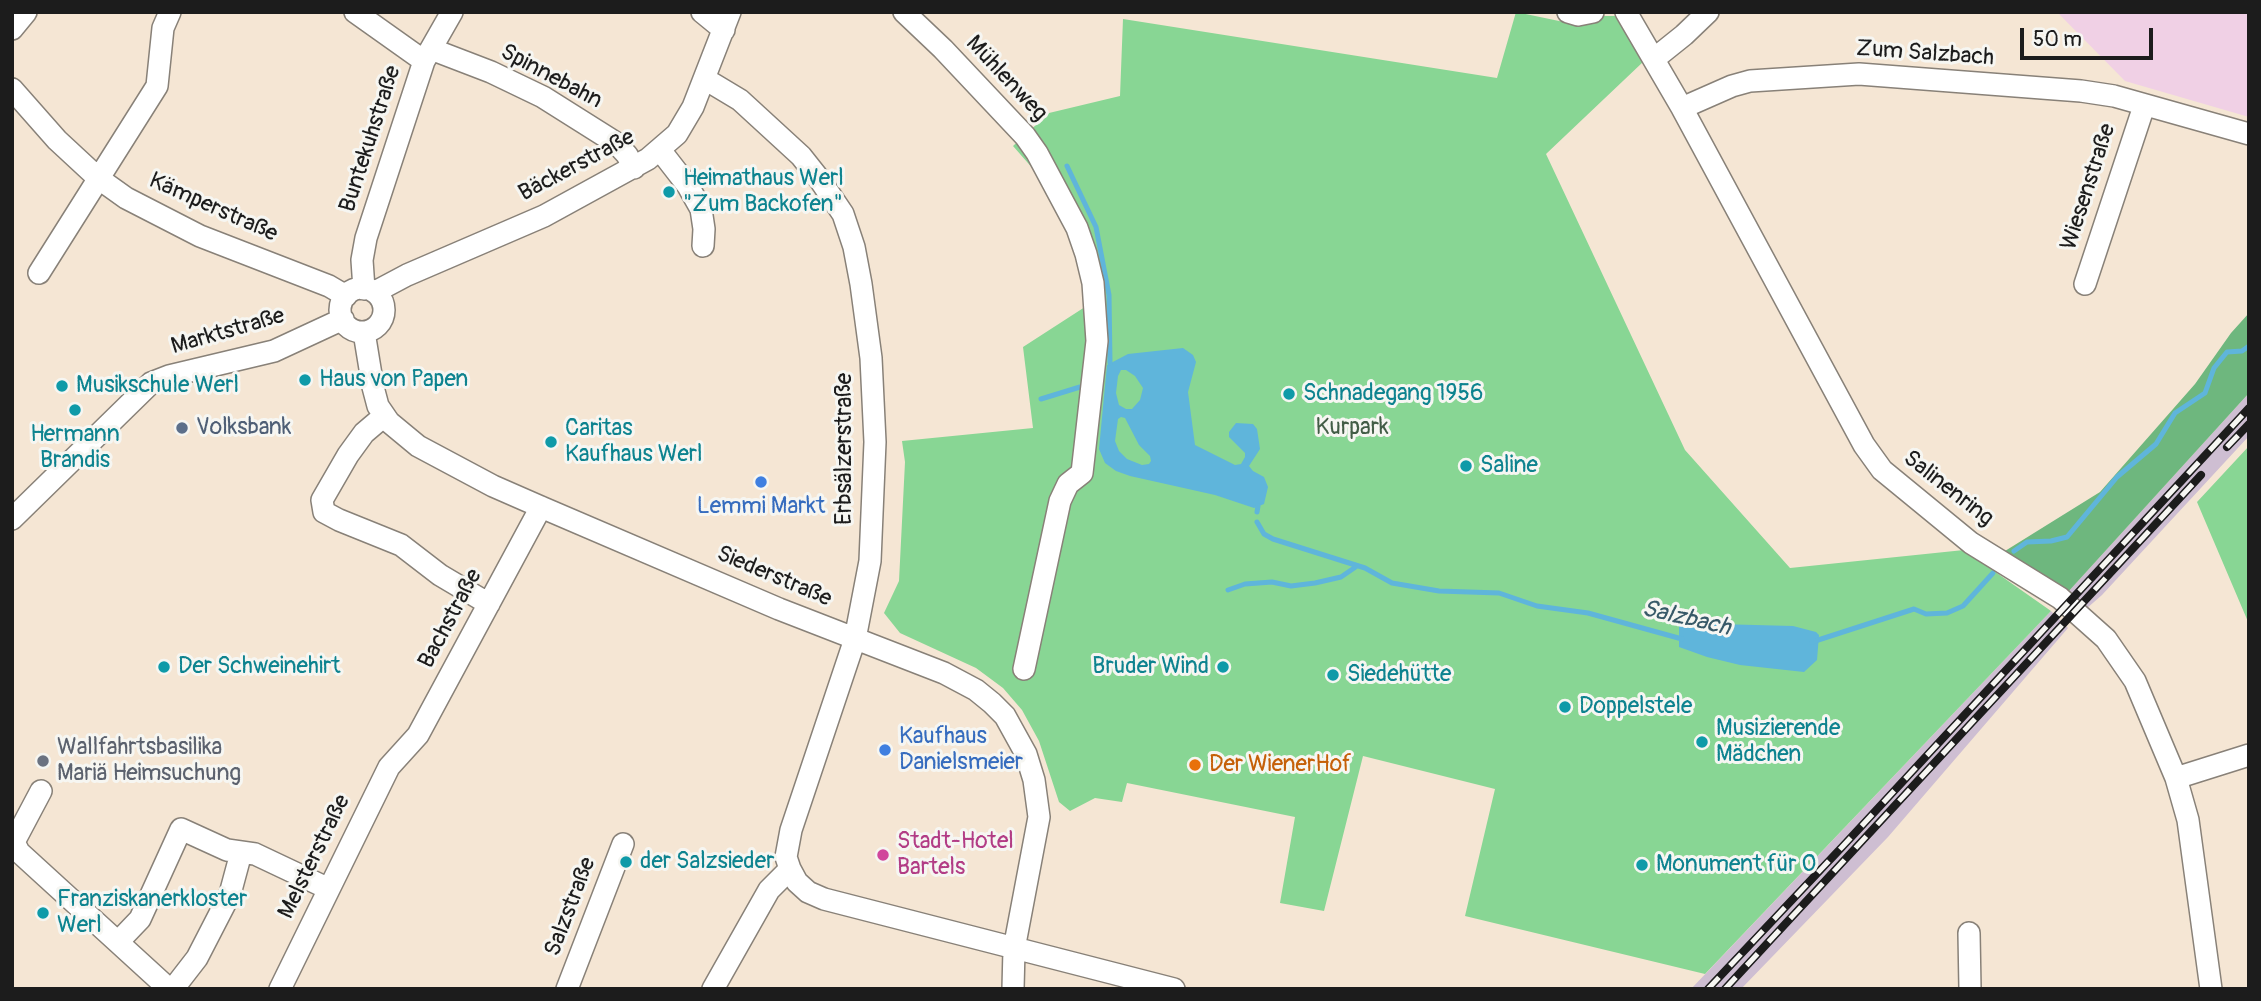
<!DOCTYPE html>
<html>
<head>
<meta charset="utf-8">
<style>
  body { margin:0 }
  #map { position:relative; width:2261px; height:1001px; overflow:hidden; background:#f5e6d4; font-family:Pangolin,sans-serif }
  canvas { display:block }
  .frame { position:absolute; inset:0; border:14px solid #1c1c1c; pointer-events:none }
  .scale { position:absolute; left:2020px; top:28px; width:133px; height:32px; box-sizing:border-box; border:4px solid #1c1c1c; border-top:0; padding-left:9px; font-size:21px; line-height:24px; white-space:nowrap; color:#1c1c1c; -webkit-text-stroke:5px #f6f6f2; paint-order:stroke }
</style>
</head>
<body>
<div id="map">
<canvas width="2261" height="1001"></canvas>
<div class="frame"></div>
<div class="scale">50 m</div>
</div>
<script>
const ctx = document.querySelector('canvas').getContext('2d');
ctx.lineJoin = 'round';
function paint(path, color) { ctx.fillStyle = color; ctx.fill(path, 'evenodd'); }
const toPath = rows => new Path2D(rows.map(r => 'M' + r).join(''));
function trace(path, color, width, dash) { ctx.strokeStyle = color; ctx.lineWidth = width; ctx.lineCap = dash ? 'butt' : 'round'; ctx.setLineDash(dash || []); ctx.stroke(path); }
function drawText(font, color, halo, rows, align = 'center') {
  ctx.font = font + ' Pangolin,sans-serif'; ctx.lineWidth = 6; ctx.setLineDash([]); ctx.textBaseline = 'middle'; ctx.strokeStyle = halo; ctx.fillStyle = color; for (const [text, x, y, turn = 0] of rows) {
    ctx.save(); ctx.translate(x, y); ctx.rotate((+turn || 0) * Math.PI / 180); ctx.textAlign = isNaN(turn) ? turn : align; if (halo) ctx.strokeText(text, 0, 0); ctx.fillText(text, 0, 0); ctx.restore();
  }
}
paint(toPath([
  [2057,12,2249,12,2249,117,2125,81]
]), '#f0d0e5');
paint(toPath([
  [2249,393,2249,436,2102,595,2086,609,2068,592],
  [2051,611,2068,628,1888,837,1741,989,1691,989]
]), '#cebed2');
paint(toPath([
  [1516,12,1583,26,1603,16,1615,16,1643,62,1546,154,1685,450,1790,568,1964,550,2051,611,1705,974,1465,916,1495,789,1363,756,1324,911,1280,903,1295,817,1127,783,1122,802,1095,798,1070,811,1059,802,1039,741,1022,710,1003,688,976,668,900,633,884,613,899,581,905,462,902,441,1033,428,1023,347,1088,305,1080,248,1056,195,1013,146,1049,113,1120,96,1123,19,1497,78],
  [2249,446,2249,624,2197,502]
]), '#88d694');
paint(toPath([
  [2249,313,2249,393,2068,592,2005,551,2100,492,2195,384,2231,333]
]), '#6eb77e');
paint(toPath([
  [1183,348,1193,355,1196,362,1188,392,1195,445,1235,465,1241,464,1245,457,1245,453,1229,437,1229,432,1236,423,1253,424,1257,429,1260,449,1249,466,1253,471,1264,477,1268,487,1264,504,1254,508,1215,495,1130,476,1116,471,1105,463,1099,449,1107,365,1128,354],
  [1121,370,1126,370,1135,376,1143,388,1140,400,1132,409,1126,409,1119,405,1116,393,1118,376],
  [1121,417,1125,418,1139,445,1150,456,1151,461,1149,464,1142,465,1127,459,1119,451,1115,441,1118,419],
  [1690,617,1708,619,1717,624,1793,626,1816,632,1819,635,1817,660,1804,672,1740,665,1707,657,1679,647,1679,627,1683,619]
]), '#5fb5db');
trace(toPath([
  [1067,166,1096,227,1109,295,1110,363],
  [1041,399,1080,387],
  [1257,512,1258,506],
  [1257,522,1264,534,1273,539,1365,568,1392,583,1439,591,1499,593,1537,606,1588,613,1682,639],
  [2014,551,2027,542,2051,541,2067,537,2117,477,2156,444,2175,413,2205,393,2214,368,2227,352,2242,351,2249,346],
  [1228,590,1245,584,1272,582,1291,586,1315,583,1341,577,1357,566],
  [1812,642,1914,609,1926,614,1947,613,1963,606,1993,573]
]), '#5fb5db', 5);
const minor = toPath([
  [355,12,424,61],
  [702,12,724,30],
  [904,12,943,49,1025,136,1037,153,1077,228,1086,254,1093,283,1097,341,1082,473,1068,484,1060,501,1024,669],
  [1568,12,1578,15,1593,12],
  [1626,12,1682,108,1864,445,1882,470,1971,543,2060,598,2106,639,2135,681,2176,778,2188,820,2211,989],
  [12,29,26,12],
  [431,49,491,72,543,97,616,143,627,155,634,168],
  [1654,59,1684,35,1708,12],
  [705,79,740,100,801,156,820,180,843,214,854,247,861,284,871,358,875,442,870,561,855,639,791,830,786,857,790,869,797,882,808,892,824,899,1174,989],
  [12,89,57,140,98,178,126,198,200,236,329,286,346,296],
  [1682,108,1732,86,1750,81,1859,74,2081,91,2114,96,2249,134],
  [660,150,688,186,701,209,704,229,703,246],
  [39,273,157,86,163,28,170,12],
  [2085,284,2144,106],
  '340 310a22 22 0 1 1 44 0a22 22 0 1 1-44 0Z',
  [364,289,362,260,366,238,424,61,452,12],
  [375,292,407,275,544,216,648,159,677,134,693,107,730,12],
  [364,332,373,387,378,406,389,422,418,446,493,486,541,507,779,609,944,673,976,690,992,703,1005,716,1026,754,1034,780,1039,817,1014,949,1013,989],
  [384,416,364,433,348,455,322,500,324,512,339,520,401,545,440,575,489,604],
  [12,519,151,383,169,376,274,351,343,319],
  [2176,778,2249,755],
  [41,791,14,842,19,852,169,989],
  [1969,933,1970,989],
  [118,942,140,919,181,829,227,850,255,854,329,889],
  [173,989,197,958,230,894,241,853],
  [280,989,389,767,418,735,541,507],
  [567,989,623,844],
  [713,989,769,890,790,869]
]);
trace(minor, '#888178', 24);
trace(minor, '#fff', 21);
const rail = toPath([
  [2227,447,2249,424],
  [1708,989,1843,846,2249,408],
  [1725,989,2201,475]
]);
trace(rail, '#1c1c1c', 8);
trace(rail, '#f6f6f2', 5, [16]);
for (const [x, y, r, color] of [
  [669,192,7,"#0f9aa8"],
  [305,380,7,"#0f9aa8"],
  [62,386,7,"#0f9aa8"],
  [1289,394,7,"#0f9aa8"],
  [75,410,7,"#0f9aa8"],
  [182,428,7,"#5c6f8a"],
  [551,442,7,"#0f9aa8"],
  [1466,466,7,"#0f9aa8"],
  [761,482,7,"#3f7fe0"],
  [164,667,7,"#0f9aa8"],
  [1223,667,7,"#0f9aa8"],
  [1333,675,7,"#0f9aa8"],
  [1565,707,7,"#0f9aa8"],
  [1702,742,7,"#0f9aa8"],
  [885,750,7,"#3f7fe0"],
  [43,761,7,"#6b7280"],
  [1195,765,7,"#e8710a"],
  [883,855,7,"#d1479c"],
  [626,862,7,"#0f9aa8"],
  [1642,865,7,"#0f9aa8"],
  [43,913,7,"#0f9aa8"]
]) { const dot = new Path2D(); dot.arc(x, y, r, 0, 2 * Math.PI); ctx.fillStyle = color; ctx.fill(dot); trace(dot, '#f6f6f2', 2.5); }
drawText('23px', '#1c1c1c', '#f6f6f2', [
  ["Zum Salzbach",1925,54,4],
  ["Spinnebahn",551,77,28],
  ["Mühlenweg",1006,79,47],
  ["Buntekuhstraße",371,139,-72],
  ["Bäckerstraße",577,166,-28],
  ["Wiesenstraße",2089,187,-72],
  ["Kämperstraße",213,208,24],
  ["Marktstraße",228,332,-16],
  ["Erbsälzerstraße",845,449,-90],
  ["Salinenring",1948,489,38],
  ["Siederstraße",774,577,23],
  ["Bachstraße",451,619,-62],
  ["Melsterstraße",315,857,-64],
  ["Salzstraße",571,907,-69]
]);
drawText('23px', '#0d838f', '#f6f6f2', [
  ["Heimathaus Werl",683,179],
  ["\"Zum Backofen\"",683,205],
  ["Haus von Papen",319,380],
  ["Musikschule Werl",76,386],
  ["Schnadegang 1956",1303,394],
  ["Caritas",565,429],
  ["Kaufhaus Werl",565,455],
  ["Hermann",75,435,"center"],
  ["Brandis",75,461,"center"],
  ["Saline",1480,466],
  ["Der Schweinehirt",178,667],
  ["Bruder Wind",1209,667,"right"],
  ["Siedehütte",1347,675],
  ["Doppelstele",1579,707],
  ["Musizierende",1716,729],
  ["Mädchen",1716,755],
  ["der Salzsieder",640,862],
  ["Monument für O",1656,865],
  ["Franziskanerkloster",57,900],
  ["Werl",57,926]
], 'left');
drawText('23px', '#4e5e75', '#f6f6f2', [
  ["Volksbank",196,428]
], 'left');
drawText('23px', '#425d46', '#f6f6f2', [
  ["Kurpark",1352,428]
]);
drawText('23px', '#366cbe', '#f6f6f2', [
  ["Lemmi Markt",761,507],
  ["Kaufhaus",899,737,"left"],
  ["Danielsmeier",899,763,"left"]
]);
drawText('23px', '#5b616d', '#f6f6f2', [
  ["Wallfahrtsbasilika",57,748],
  ["Mariä Heimsuchung",57,774]
], 'left');
drawText('23px', '#c56008', '#f6f6f2', [
  ["Der WienerHof",1209,765]
], 'left');
drawText('23px', '#b23c85', '#f6f6f2', [
  ["Stadt-Hotel",897,842],
  ["Bartels",897,868]
], 'left');
drawText('italic 24px', '#375968', '#f6f6f2', [
  ["Salzbach",1686,619,13]
]);
</script>
</body>
</html>
